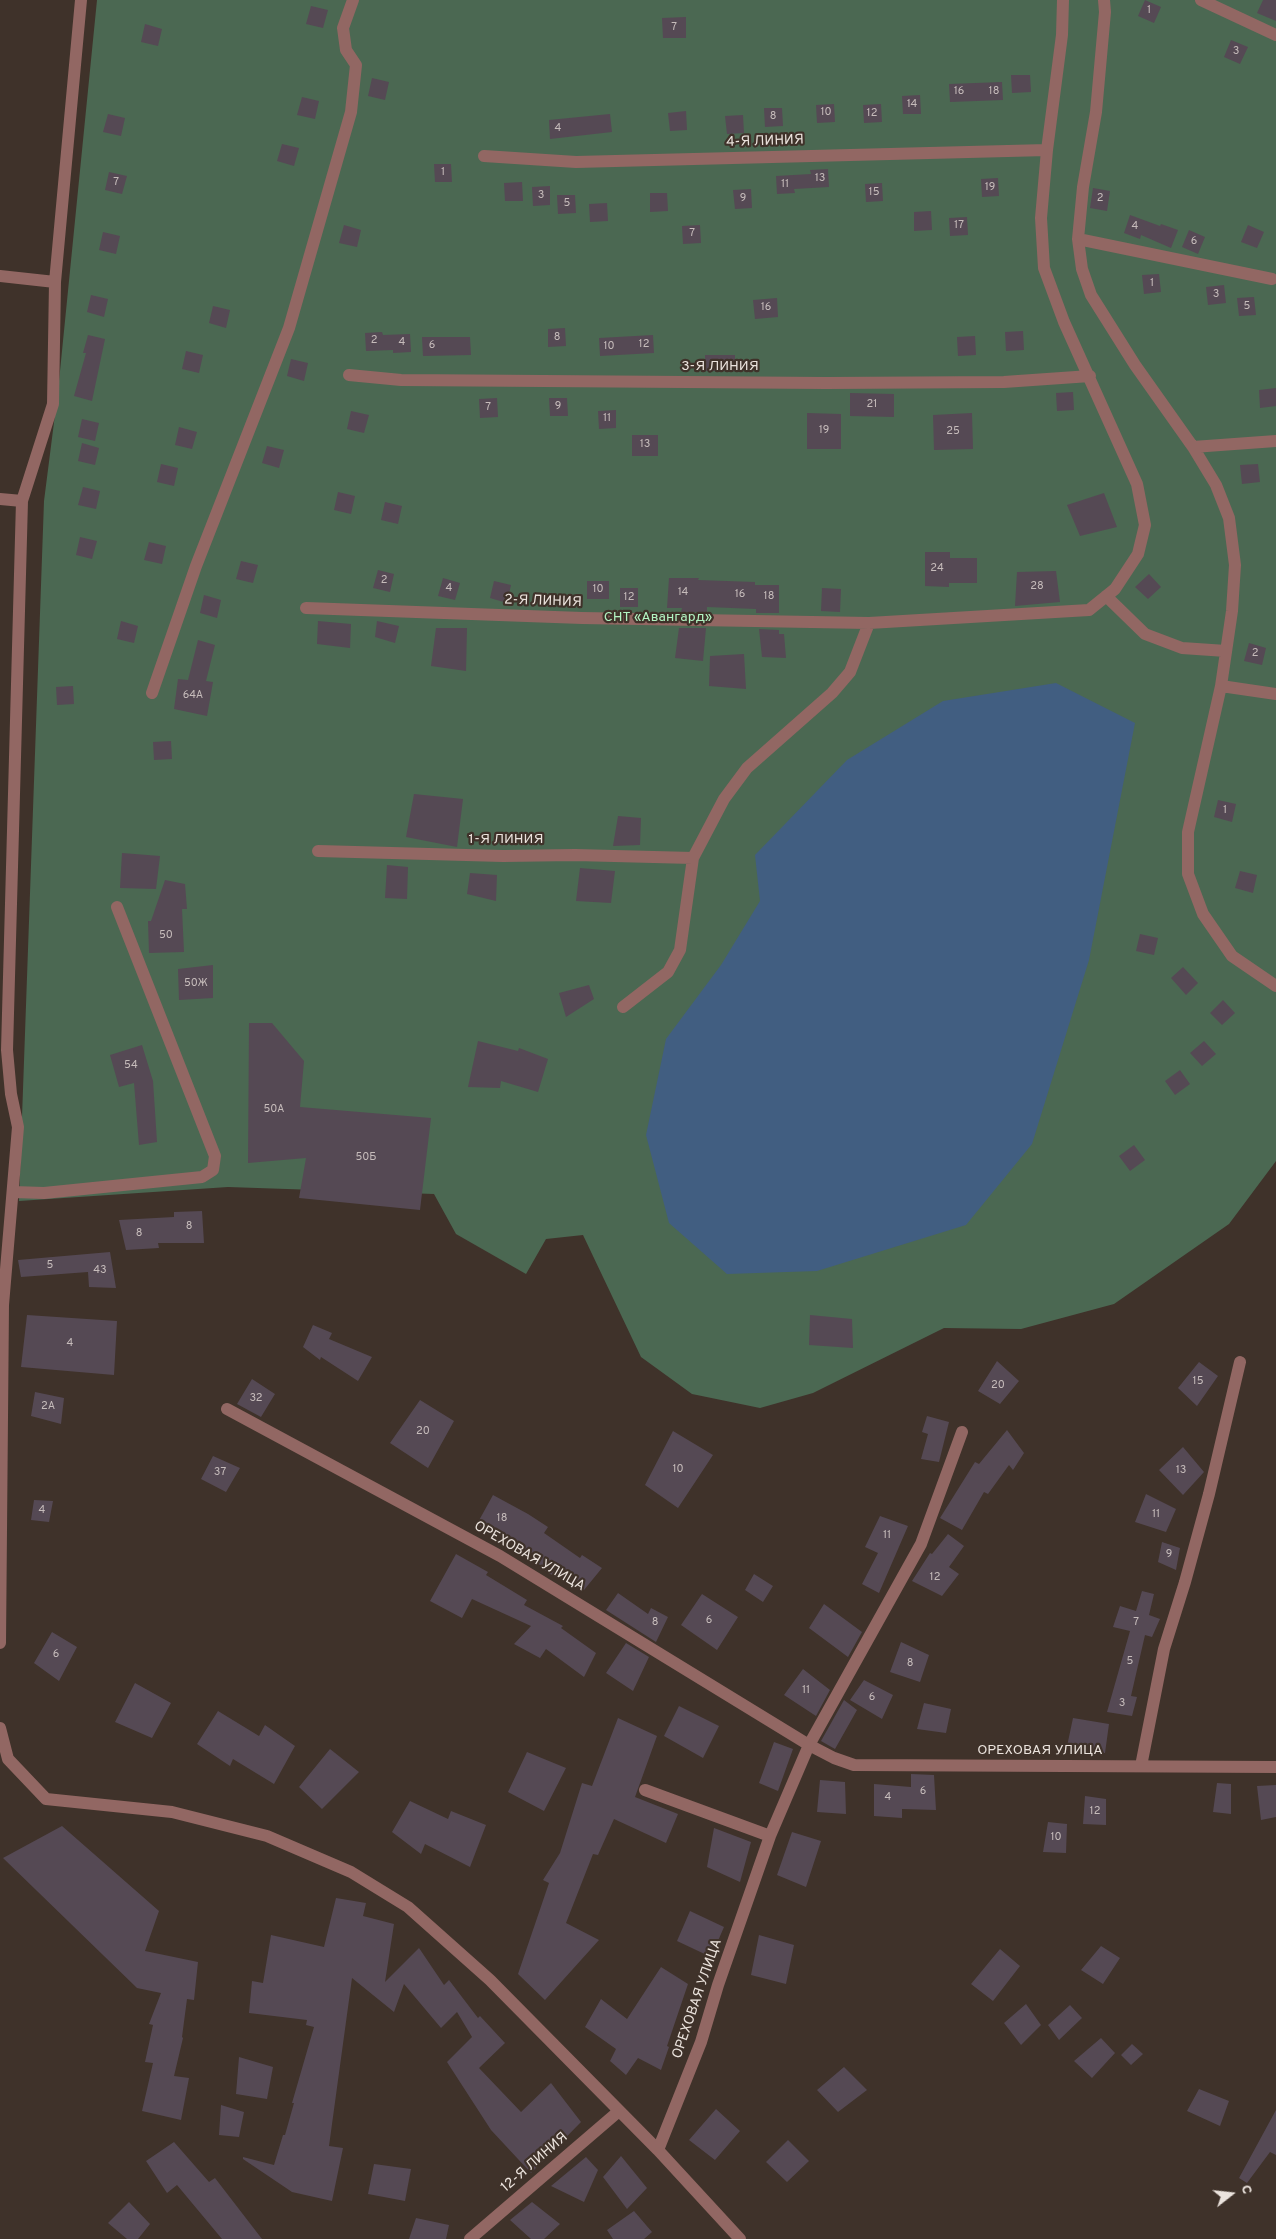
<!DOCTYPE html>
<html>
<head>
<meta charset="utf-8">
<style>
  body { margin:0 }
  #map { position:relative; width:1276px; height:2239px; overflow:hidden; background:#3f322a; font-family:Overpass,sans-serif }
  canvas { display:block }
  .north { position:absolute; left:1206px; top:2169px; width:50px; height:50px; -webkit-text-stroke:4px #3f322a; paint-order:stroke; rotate:74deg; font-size:14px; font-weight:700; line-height:20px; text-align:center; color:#ebe3dd }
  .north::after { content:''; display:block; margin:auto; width:18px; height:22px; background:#ebe3dd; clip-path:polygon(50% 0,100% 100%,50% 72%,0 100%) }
</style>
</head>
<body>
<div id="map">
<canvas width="1276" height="2239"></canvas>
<div class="north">С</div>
</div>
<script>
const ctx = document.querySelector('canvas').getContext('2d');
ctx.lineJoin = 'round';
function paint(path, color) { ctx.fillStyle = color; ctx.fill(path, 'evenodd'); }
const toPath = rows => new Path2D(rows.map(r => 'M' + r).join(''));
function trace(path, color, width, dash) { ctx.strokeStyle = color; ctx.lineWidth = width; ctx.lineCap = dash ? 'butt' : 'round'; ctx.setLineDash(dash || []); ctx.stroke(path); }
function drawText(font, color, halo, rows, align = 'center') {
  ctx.font = font + ' Overpass,sans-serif'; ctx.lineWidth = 4.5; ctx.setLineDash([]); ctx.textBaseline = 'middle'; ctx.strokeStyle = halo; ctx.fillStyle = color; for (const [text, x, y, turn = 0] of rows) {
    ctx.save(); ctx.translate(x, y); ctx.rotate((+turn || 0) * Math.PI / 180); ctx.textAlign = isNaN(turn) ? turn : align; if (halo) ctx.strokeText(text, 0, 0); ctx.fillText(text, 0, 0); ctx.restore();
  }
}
paint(toPath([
  [97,0,1276,0,1276,1161,1229,1224,1114,1304,1021,1329,944,1328,813,1393,760,1408,692,1394,641,1357,583,1235,546,1239,526,1274,456,1234,434,1194,228,1187,19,1201,44,501,58,391]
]), '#4b6852');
paint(toPath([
  [1056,683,1135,723,1089,960,1032,1144,966,1225,817,1271,727,1274,669,1223,646,1135,666,1039,721,965,760,901,755,855,847,760,943,701]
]), '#415e81');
paint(toPath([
  [1145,0,1161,7,1154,23,1138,16],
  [1263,0,1276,0,1276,21,1257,13],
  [311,6,328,10,323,28,306,24],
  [686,17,686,38,663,38,662,18],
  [145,24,162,29,158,46,141,42],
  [1231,40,1248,47,1240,64,1224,57],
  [1011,75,1030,75,1031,92,1012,93],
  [372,78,389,82,385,100,368,96],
  [1002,82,1003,100,950,102,949,84],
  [920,95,921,114,903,114,902,96],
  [302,97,319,101,315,119,297,115],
  [834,104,835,122,817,123,816,105],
  [881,104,882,122,864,123,863,105],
  [764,108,782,108,783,126,765,127],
  [686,111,687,130,670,131,668,113],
  [108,114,125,118,121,136,103,132],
  [610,114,612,132,550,139,549,120],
  [743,115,744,133,727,134,725,116],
  [282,144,299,148,294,166,277,161],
  [434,164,451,164,452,182,435,182],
  [828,169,829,187,794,189,795,193,777,194,776,176,811,174,810,170],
  [109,172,127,176,122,194,105,190],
  [998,178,999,196,982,197,981,179],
  [522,182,523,201,505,201,504,183],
  [882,183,883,201,866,202,865,184],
  [550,186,550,205,533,206,532,187],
  [1093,188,1110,191,1107,211,1090,208],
  [751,189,752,208,735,209,733,190],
  [650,193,667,193,668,211,650,212],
  [557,195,575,195,576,213,558,214],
  [607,203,608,221,590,222,589,204],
  [931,211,932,230,914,231,914,212],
  [1130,215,1160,226,1161,224,1178,230,1171,248,1141,235,1140,239,1124,233],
  [967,217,968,235,950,236,949,218],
  [344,225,361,230,357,247,339,243],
  [700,225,701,243,683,244,682,226],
  [1248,225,1264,232,1257,248,1241,242],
  [1189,230,1205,237,1198,254,1182,247],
  [103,232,120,236,116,254,99,250],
  [1159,274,1161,292,1144,294,1142,275],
  [1224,285,1226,303,1208,305,1206,287],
  [91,295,108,299,104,317,87,312],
  [1254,297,1256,315,1239,316,1237,298],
  [777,298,778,317,755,319,753,300],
  [213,306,230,310,226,328,209,323],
  [565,328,566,346,548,347,548,329],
  [1023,331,1024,350,1006,351,1005,332],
  [382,332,383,335,410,334,411,352,393,353,393,350,366,351,365,333],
  [88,335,105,339,92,401,74,396,86,353,83,353],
  [653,335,654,353,600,356,599,338],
  [975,336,976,355,958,356,957,337],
  [422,337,470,337,471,355,423,356],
  [186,351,203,355,199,373,182,369],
  [705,355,735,355,735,371,705,371],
  [291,359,308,363,304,381,287,376],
  [1276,388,1276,406,1260,408,1259,390],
  [1073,392,1074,410,1057,411,1056,393],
  [850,393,894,394,894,417,850,416],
  [497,398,498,417,480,418,479,399],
  [549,398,567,398,568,416,550,416],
  [616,410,616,428,599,429,598,411],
  [351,411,369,415,364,433,347,429],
  [807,413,841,414,841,449,807,449],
  [972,413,973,449,934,450,933,415],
  [82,419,99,423,95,441,78,437],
  [179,427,197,432,192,449,175,445],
  [632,435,658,435,658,456,632,456],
  [82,443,99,448,95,465,78,461],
  [267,446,284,450,279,468,262,463],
  [161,464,178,468,174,486,157,482],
  [1258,464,1260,482,1242,484,1240,465],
  [83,487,100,491,96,509,78,505],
  [338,492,355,496,351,514,334,510],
  [1104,493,1117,527,1080,536,1067,505],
  [385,502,402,506,398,524,381,520],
  [80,537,97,541,92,559,76,555],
  [149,542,166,546,162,564,144,560],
  [925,552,950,552,950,558,977,558,977,583,949,583,949,587,925,586],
  [241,561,258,565,253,583,236,579],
  [378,570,394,574,390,592,373,588],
  [1056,571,1060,602,1015,606,1017,572],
  [1149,574,1161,587,1148,599,1135,587],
  [443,578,460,583,455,600,438,596],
  [669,578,699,578,698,580,755,582,755,585,779,585,779,613,756,613,756,609,707,607,707,612,681,612,682,608,667,608],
  [494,581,511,585,507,603,490,598],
  [587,581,609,581,609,599,587,599],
  [620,588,638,588,638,607,620,607],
  [822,588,841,589,840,612,821,611],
  [204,595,221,600,217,618,200,613],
  [121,621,138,626,134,643,117,639],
  [318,621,351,624,350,648,317,644],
  [377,621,399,626,395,643,375,637],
  [436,628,467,628,466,671,431,666],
  [679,628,706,628,703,661,675,658],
  [759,629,779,630,779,634,784,634,786,658,762,657],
  [198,640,215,645,206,681,213,682,207,716,174,709,178,679,188,680],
  [1249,643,1266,648,1262,665,1244,661],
  [744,654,746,689,709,686,710,656],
  [73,686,74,704,57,705,56,687],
  [171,741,172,759,154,760,153,742],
  [414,794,463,799,457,847,406,837],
  [1218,800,1236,804,1232,822,1214,817],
  [618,816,641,818,640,845,613,846],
  [122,853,160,856,156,889,120,888],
  [387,865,408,867,407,899,385,898],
  [580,868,615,871,611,903,576,901],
  [1240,871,1257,875,1253,893,1235,888],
  [470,873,497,875,496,901,467,894],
  [165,880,185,884,187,909,182,909,184,952,149,953,148,921,151,921],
  [1140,934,1158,938,1154,955,1136,951],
  [213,965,213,998,179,1000,178,969],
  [1183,967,1198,983,1186,995,1171,978],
  [589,985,594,999,566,1017,559,993],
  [1223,1000,1235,1013,1222,1025,1210,1013],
  [249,1023,272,1023,304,1061,300,1107,431,1118,420,1210,299,1198,306,1158,248,1163],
  [478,1041,518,1051,519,1048,548,1059,538,1092,501,1081,500,1088,468,1087],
  [1204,1041,1216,1054,1202,1066,1190,1053],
  [142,1045,153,1081,157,1142,139,1145,134,1083,119,1087,110,1055],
  [1180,1070,1190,1084,1175,1095,1165,1081],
  [1134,1145,1145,1160,1130,1171,1119,1156],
  [202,1211,204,1243,158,1243,159,1248,126,1250,119,1220,174,1217,174,1212],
  [110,1252,116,1288,89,1287,88,1272,21,1277,18,1260],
  [27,1315,117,1321,114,1375,21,1367],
  [810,1315,852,1319,853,1348,809,1345],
  [313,1325,332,1333,329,1339,372,1357,358,1381,321,1357,320,1360,303,1347],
  [997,1361,1019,1381,1000,1404,978,1391],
  [1199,1362,1218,1376,1197,1406,1178,1388],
  [252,1379,275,1394,261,1417,237,1404],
  [35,1392,64,1398,61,1424,31,1416],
  [420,1400,454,1421,428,1468,390,1443],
  [927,1416,949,1422,939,1462,921,1459,928,1434,922,1432],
  [1007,1430,1024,1453,1013,1470,1009,1465,988,1494,984,1492,962,1530,940,1518,975,1462,979,1464],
  [673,1431,713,1455,678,1508,645,1485],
  [1183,1447,1204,1472,1183,1495,1159,1470],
  [213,1456,240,1468,226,1492,201,1479],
  [1146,1494,1176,1509,1166,1532,1135,1522],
  [493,1495,528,1514,548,1527,544,1533,580,1558,582,1555,602,1568,584,1590,548,1573,537,1562,541,1555,517,1550,519,1546,477,1524],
  [34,1500,53,1501,49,1522,31,1520],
  [880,1516,908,1526,879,1593,862,1584,878,1553,865,1547],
  [948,1534,964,1546,949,1567,959,1574,942,1596,912,1581,930,1553,932,1554],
  [1162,1542,1180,1548,1176,1570,1158,1562],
  [456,1554,488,1572,486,1575,527,1600,524,1605,563,1626,561,1628,596,1653,584,1677,546,1649,540,1658,514,1644,531,1626,472,1599,462,1618,430,1601],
  [754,1574,773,1586,763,1602,745,1590],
  [1142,1591,1154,1594,1149,1615,1160,1619,1152,1637,1145,1635,1131,1696,1137,1697,1132,1716,1107,1712,1130,1631,1113,1627,1120,1606,1136,1611],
  [618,1593,648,1614,651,1608,668,1617,656,1642,606,1610],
  [702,1594,738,1617,717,1650,681,1625],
  [824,1604,862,1632,848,1657,809,1628],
  [52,1632,77,1647,59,1681,34,1663],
  [901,1642,929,1655,920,1682,890,1672],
  [626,1643,649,1657,633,1691,606,1673],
  [803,1669,830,1690,816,1716,784,1695],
  [864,1680,893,1695,882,1719,850,1700],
  [135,1683,171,1703,152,1738,115,1722],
  [844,1700,857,1710,835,1749,821,1741],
  [924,1703,951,1709,946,1733,917,1729],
  [679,1706,719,1726,703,1758,664,1736],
  [218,1711,259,1736,265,1725,295,1746,274,1784,233,1759,230,1766,197,1744],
  [618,1718,657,1736,635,1797,678,1814,666,1843,614,1819,598,1855,593,1854,566,1923,599,1940,545,2000,518,1974,549,1883,543,1880,560,1853,582,1783,592,1786],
  [1073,1718,1109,1724,1105,1753,1066,1751],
  [774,1742,793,1749,778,1791,759,1783],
  [330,1749,359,1772,322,1809,299,1787],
  [527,1752,566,1768,544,1811,508,1792],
  [911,1774,934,1775,936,1810,902,1809,902,1818,874,1816,874,1784,911,1787],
  [820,1780,845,1782,846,1814,817,1812],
  [1217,1783,1231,1784,1231,1814,1213,1812],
  [1276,1785,1276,1817,1261,1820,1257,1786],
  [1085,1796,1106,1799,1106,1825,1083,1824],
  [410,1801,448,1819,451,1811,486,1825,470,1867,425,1844,421,1854,392,1832],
  [1048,1822,1067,1824,1066,1853,1043,1852],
  [62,1826,159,1911,145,1951,198,1962,194,2000,187,1999,182,2037,183,2038,174,2076,189,2078,181,2120,142,2111,153,2063,145,2062,153,2025,149,2024,161,1993,137,1988,3,1858],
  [714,1828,751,1842,740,1882,707,1867],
  [792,1832,821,1841,806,1887,777,1875],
  [336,1898,366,1903,363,1916,394,1924,385,1982,419,1948,444,1985,449,1980,478,2018,480,2016,505,2043,479,2068,521,2112,551,2083,581,2122,531,2173,491,2130,447,2062,472,2037,457,2012,441,2028,404,1984,394,2012,352,1978,329,2146,343,2148,332,2201,292,2192,243,2159,243,2157,274,2165,283,2135,285,2135,294,2103,292,2103,314,2027,306,2025,307,2020,249,2013,252,1981,263,1983,271,1935,324,1947],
  [690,1911,724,1927,711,1957,677,1941],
  [759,1935,794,1945,786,1984,751,1975],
  [1101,1946,1120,1958,1103,1984,1081,1970],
  [1000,1949,1020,1966,993,2001,971,1984],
  [661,1967,688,1984,667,2046,669,2047,661,2070,638,2058,626,2075,610,2061,616,2049,585,2027,601,1999,627,2019],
  [1026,2004,1041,2025,1021,2045,1004,2023],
  [1070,2005,1082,2018,1059,2040,1048,2025],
  [1101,2038,1115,2053,1092,2078,1074,2061],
  [1132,2044,1143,2054,1131,2065,1121,2055],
  [239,2057,273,2067,267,2099,236,2094],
  [844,2067,867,2090,838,2112,817,2090],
  [1199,2089,1229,2101,1220,2126,1187,2111],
  [221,2105,244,2112,239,2137,219,2135],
  [716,2109,740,2131,715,2160,689,2140],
  [1276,2110,1276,2155,1270,2152,1247,2183,1239,2178],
  [788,2140,809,2161,787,2182,766,2162],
  [174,2142,209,2182,215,2178,262,2239,222,2239,177,2185,167,2193,146,2161],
  [621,2156,647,2188,627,2209,603,2177],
  [586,2157,598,2170,584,2202,551,2186],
  [374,2164,411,2169,405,2201,368,2194],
  [129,2202,150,2224,138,2239,127,2239,108,2223],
  [532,2202,560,2224,544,2239,531,2239,510,2220],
  [634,2211,652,2232,644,2239,613,2239,607,2230],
  [416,2218,449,2225,446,2239,409,2239]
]), '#554954');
trace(toPath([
  [1104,0,1105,12,1096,112,1083,187,1078,239,1082,269,1091,295,1135,365,1193,447,1216,485,1229,518,1235,565,1232,611,1221,686,1188,832,1188,874,1203,914,1232,956,1276,986],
  [1201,0,1276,35],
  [484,156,576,162,1047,150],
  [1078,239,1272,279],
  [0,276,55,282],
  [349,375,401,380,826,383,1004,382,1090,376],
  [1193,447,1276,441],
  [0,499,22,501],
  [1106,596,1145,634,1182,648,1226,651],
  [306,608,582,618,869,623],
  [1221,686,1276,694],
  [152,693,196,566,289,328,351,112,356,65,346,50,343,28,353,0],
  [318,851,503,856,575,855,693,858],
  [623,1007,668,972,680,950,693,858,724,799,747,768,832,693,850,672,869,623,1089,610,1115,589,1138,554,1145,525,1137,484,1064,322,1044,268,1041,218,1047,150,1062,35,1063,0],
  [13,1192,44,1193,202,1177,213,1170,215,1156,117,907],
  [227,1409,500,1556,809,1745,921,1544,962,1432],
  [0,1643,3,1305,18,1127,11,1094,7,1050,22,501,53,404,55,282,81,0],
  [0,1728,8,1759,46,1799,172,1812,267,1836,351,1872,408,1907,490,1980,658,2150,740,2239],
  [1141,1766,1164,1649,1185,1582,1209,1494,1240,1362],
  [645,1790,770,1836],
  [658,2150,701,2042,718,1985,770,1836,809,1745,834,1758,854,1765,1276,1767],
  [470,2239,619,2111]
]), '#926763', 12);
drawText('11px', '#c6bcbb', null, [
  ["1",1149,11],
  ["7",674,28],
  ["3",1236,52],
  ["16",959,92],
  ["18",994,92],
  ["14",912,105],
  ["10",826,113],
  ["12",872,114],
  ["8",773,117],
  ["4",558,129],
  ["1",443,173],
  ["13",820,179],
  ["7",116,183],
  ["11",785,185],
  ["19",990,188],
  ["15",874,193],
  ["3",541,196],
  ["9",743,199],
  ["2",1100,199],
  ["5",567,204],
  ["17",959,226],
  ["4",1135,227],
  ["7",692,234],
  ["6",1194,242],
  ["1",1152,284],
  ["3",1216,295],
  ["5",1247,307],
  ["16",766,308],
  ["8",557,338],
  ["2",374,341],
  ["4",402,343],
  ["12",644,345],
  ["6",432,346],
  ["10",609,347],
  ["21",872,405],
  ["9",558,407],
  ["7",488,408],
  ["11",607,419],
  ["19",824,431],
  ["25",953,432],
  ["13",645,445],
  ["24",937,569],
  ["2",384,581],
  ["28",1037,587],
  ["4",449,589],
  ["10",598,590],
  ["14",683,593],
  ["16",740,595],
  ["18",769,597],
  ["12",629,598],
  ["2",1255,654],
  ["64А",193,696],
  ["1",1225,811],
  ["50",166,936],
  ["50Ж",196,984],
  ["54",131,1066],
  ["50А",274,1110],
  ["50Б",366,1158],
  ["8",189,1227],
  ["8",139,1234],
  ["5",50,1266],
  ["43",100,1271],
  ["4",70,1344],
  ["15",1198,1382],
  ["20",998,1386],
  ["32",256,1399],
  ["2А",48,1407],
  ["20",423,1432],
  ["10",678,1470],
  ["13",1181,1471],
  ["37",220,1473],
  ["4",42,1511],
  ["11",1156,1515],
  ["18",502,1519],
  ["11",887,1536],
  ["9",1169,1555],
  ["12",935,1578],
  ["6",709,1621],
  ["8",655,1623],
  ["7",1136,1623],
  ["6",56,1655],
  ["5",1130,1662],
  ["8",910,1664],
  ["11",806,1691],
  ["6",872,1698],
  ["3",1122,1704],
  ["6",923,1792],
  ["4",888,1798],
  ["12",1095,1812],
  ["10",1056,1838]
]);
drawText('14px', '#ebe3dd', '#3f322a', [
  ["4-Я ЛИНИЯ",765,142,-2],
  ["3-Я ЛИНИЯ",720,367],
  ["2-Я ЛИНИЯ",543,602,2],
  ["1-Я ЛИНИЯ",506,840],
  ["ОРЕХОВАЯ УЛИЦА",529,1557,30],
  ["ОРЕХОВАЯ УЛИЦА",1040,1751],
  ["ОРЕХОВАЯ УЛИЦА",698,1999,-71],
  ["12-Я ЛИНИЯ",535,2163,-41]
]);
drawText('14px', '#b2f4c2', '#3f322a', [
  ["СНТ «Авангард»",658,618]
]);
</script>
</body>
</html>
